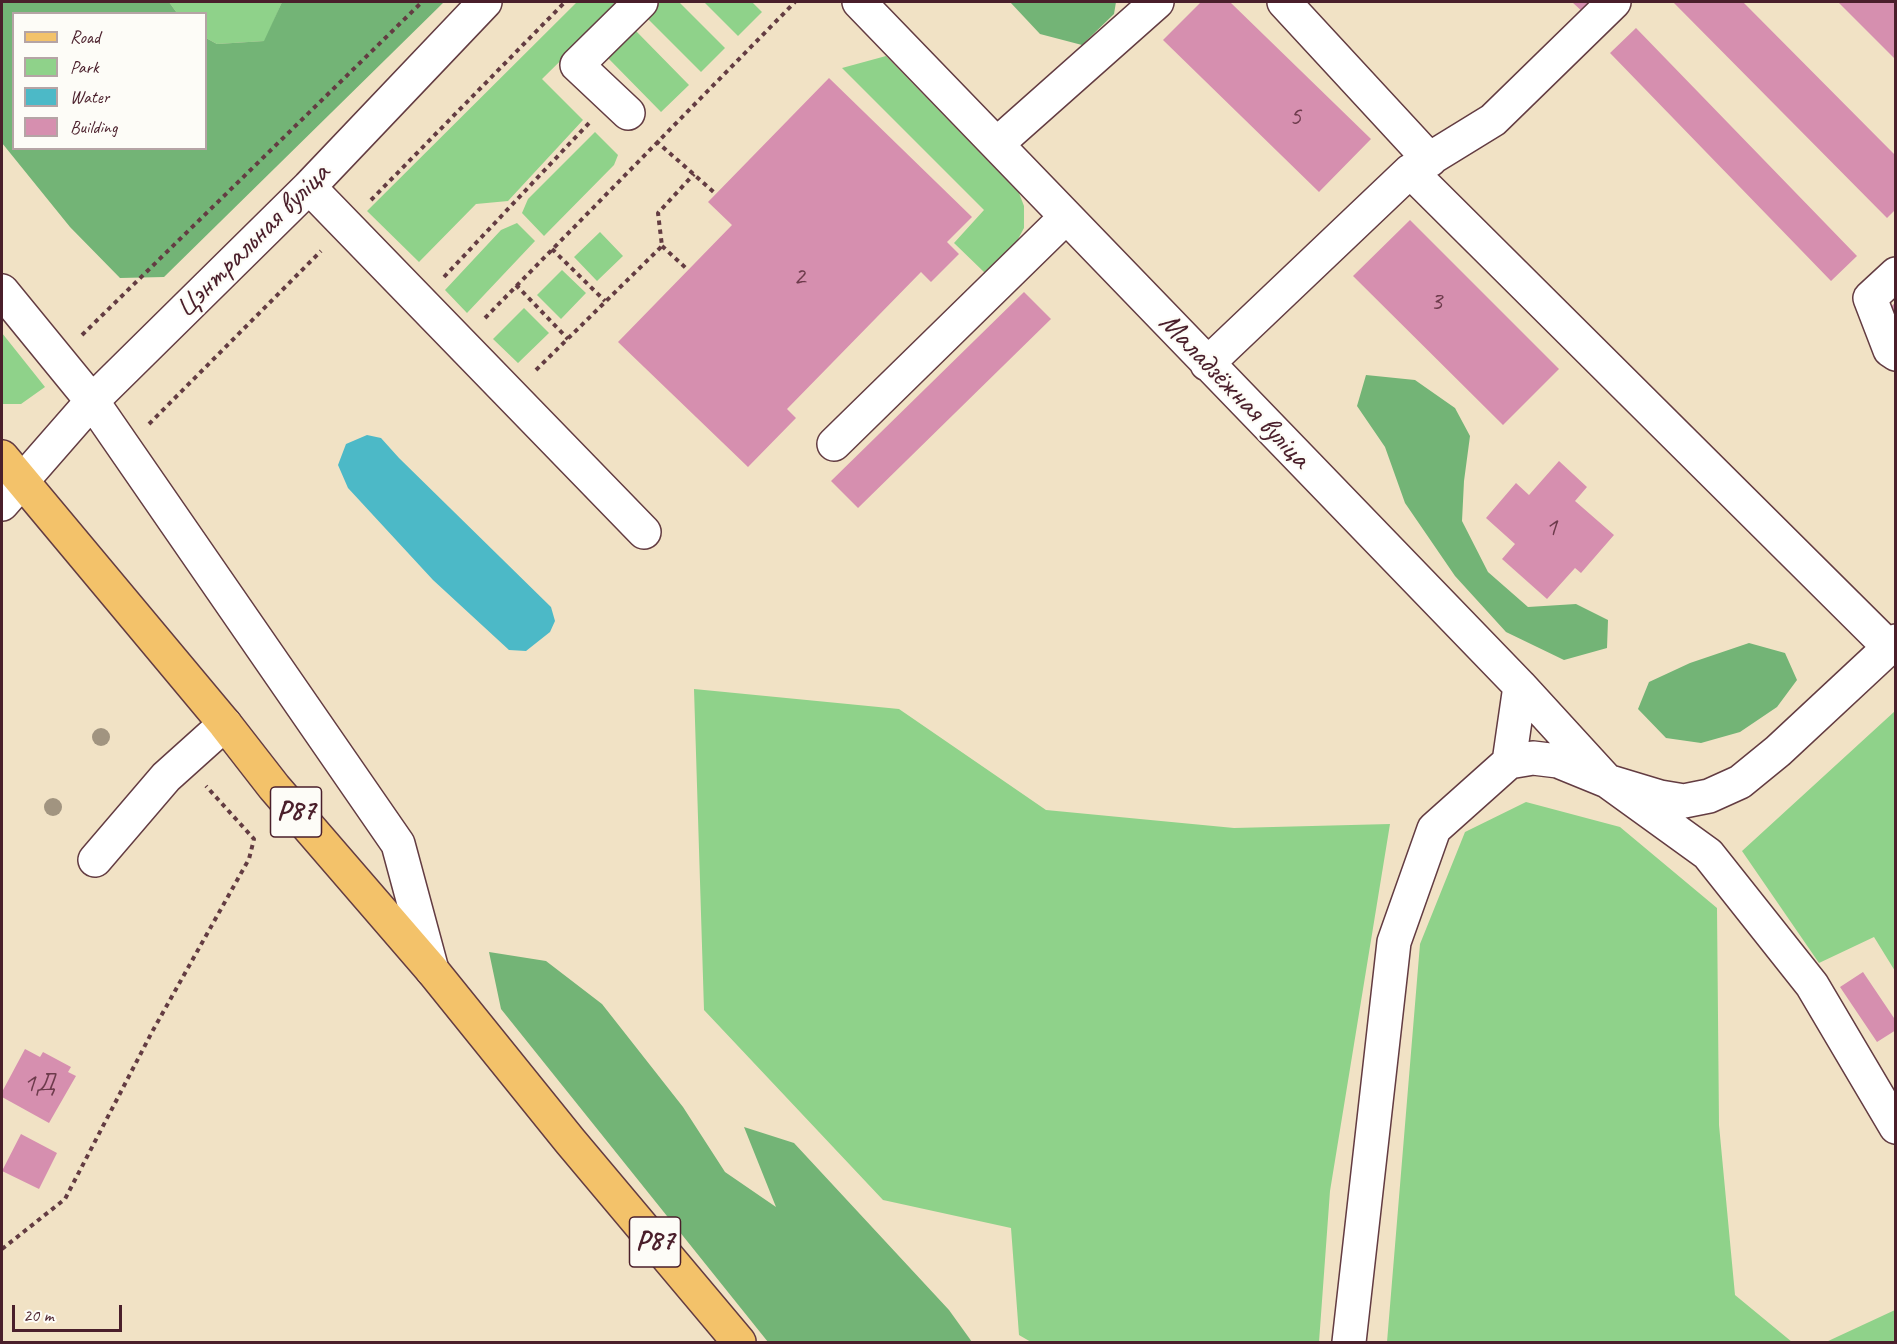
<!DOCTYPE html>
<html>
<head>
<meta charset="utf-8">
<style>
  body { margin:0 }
  #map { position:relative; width:1897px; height:1344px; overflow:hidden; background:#f1e2c5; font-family:Caveat,sans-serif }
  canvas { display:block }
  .frame { position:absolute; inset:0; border:3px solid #4a1f2b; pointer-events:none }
  .legend { position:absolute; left:12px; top:12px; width:195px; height:138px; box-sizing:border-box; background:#fdfcf7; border:2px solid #b5a4a5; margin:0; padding:8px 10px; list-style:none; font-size:18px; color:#4a1f2b }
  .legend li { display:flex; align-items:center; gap:12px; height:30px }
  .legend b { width:30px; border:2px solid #b5a4a5 }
  .scale { position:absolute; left:12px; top:1305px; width:110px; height:27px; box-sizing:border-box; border:3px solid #4a1f2b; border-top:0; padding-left:8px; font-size:18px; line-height:21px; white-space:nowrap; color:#4a1f2b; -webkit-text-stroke:4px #fdfcf7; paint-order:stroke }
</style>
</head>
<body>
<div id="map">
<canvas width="1897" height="1344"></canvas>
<div class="frame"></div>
<ul class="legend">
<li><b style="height:8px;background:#f3c26a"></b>Road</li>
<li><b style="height:16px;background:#8fd28a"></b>Park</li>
<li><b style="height:16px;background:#4cb9c7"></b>Water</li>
<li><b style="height:16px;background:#d68faf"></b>Building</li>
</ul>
<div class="scale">20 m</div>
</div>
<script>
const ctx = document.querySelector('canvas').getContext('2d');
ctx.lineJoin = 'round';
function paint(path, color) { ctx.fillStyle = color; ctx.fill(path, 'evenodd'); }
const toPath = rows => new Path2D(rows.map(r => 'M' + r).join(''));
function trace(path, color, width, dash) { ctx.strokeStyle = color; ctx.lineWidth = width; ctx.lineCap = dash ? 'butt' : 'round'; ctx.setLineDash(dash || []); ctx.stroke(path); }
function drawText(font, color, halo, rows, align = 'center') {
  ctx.font = font + ' Caveat,sans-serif'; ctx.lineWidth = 4.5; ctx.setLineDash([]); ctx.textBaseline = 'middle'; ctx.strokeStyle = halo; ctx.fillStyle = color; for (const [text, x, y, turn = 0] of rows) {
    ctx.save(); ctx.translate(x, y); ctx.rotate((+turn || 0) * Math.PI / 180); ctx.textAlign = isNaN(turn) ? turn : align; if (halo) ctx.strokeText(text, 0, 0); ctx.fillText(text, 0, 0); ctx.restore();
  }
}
paint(toPath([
  [169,2,282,2,265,41,217,44,206,38,206,14,177,13],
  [577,2,620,2,542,79,583,120,508,201,476,204,419,262,367,211],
  [660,2,679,2,725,48,701,72,645,16],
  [704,2,752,2,762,12,738,36],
  [636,31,689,85,661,112,608,58],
  [886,56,1019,193,1024,206,1024,228,1016,243,985,273,954,243,984,210,842,68],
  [595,132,618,155,614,165,544,236,522,213,528,199],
  [517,223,535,241,467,313,445,290,501,230],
  [600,232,623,256,597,281,574,257],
  [562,270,586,293,561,319,537,295],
  [524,308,549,333,518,363,493,339],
  [2,333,45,387,21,404,2,404],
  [694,689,899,709,1046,810,1234,828,1390,824,1330,1191,1319,1342,1031,1342,1019,1335,1011,1228,883,1200,704,1010],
  [1895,711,1895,971,1874,937,1819,963,1742,851],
  [1526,802,1620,827,1717,908,1719,1125,1735,1295,1792,1342,1387,1342,1420,944,1465,832],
  [1895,1310,1895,1342,1826,1342]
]), '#8fd28a');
paint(toPath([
  [2,2,169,2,177,13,14,14,14,148,206,148,206,38,217,44,264,41,282,2,444,2,164,277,120,278,70,227,2,143],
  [1010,2,1116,2,1114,14,1082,45,1040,34],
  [1366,375,1415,380,1455,408,1470,436,1464,481,1462,521,1488,572,1528,607,1576,604,1608,620,1607,648,1564,660,1506,632,1455,576,1405,503,1385,447,1357,406],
  [1749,643,1785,653,1797,680,1777,707,1740,732,1701,743,1666,738,1638,709,1649,682,1690,663],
  [489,952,546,961,602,1004,683,1107,725,1172,776,1207,744,1127,794,1143,949,1310,972,1342,768,1342,501,1009]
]), '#73b476');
paint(toPath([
  [367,435,381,438,399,458,551,607,555,621,550,632,526,651,509,650,433,580,348,488,338,465,346,444]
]), '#4cb9c7');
paint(toPath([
  [1201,2,1230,2,1371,139,1319,192,1163,40],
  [1572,2,1597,2,1585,14],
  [1673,2,1743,2,1896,156,1896,209,1887,218],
  [1838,2,1896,2,1896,60],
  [1636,28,1857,256,1831,281,1610,53],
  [829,78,972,217,947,242,959,254,931,282,921,272,787,409,796,418,748,467,618,342,732,225,708,202],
  [1410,220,1559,369,1503,425,1353,276],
  [1024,292,1051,319,858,508,831,481],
  [1896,302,1896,329,1882,315],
  [1559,461,1587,487,1575,501,1614,535,1581,573,1575,568,1547,599,1502,559,1515,544,1486,518,1516,483,1529,495],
  [1863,972,1896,1021,1896,1030,1877,1042,1840,987],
  [25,1049,40,1057,43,1052,71,1067,68,1072,76,1076,49,1123,2,1097,2,1092],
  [21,1134,57,1153,39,1189,2,1171]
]), '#d68faf');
const minor = toPath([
  [859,2,1520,686,1607,781,1708,854,1812,985,1896,1127],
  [1284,2,1430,160],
  [628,113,577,65,641,2],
  [997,144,1157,2],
  [1410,171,1889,647],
  [309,187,644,532],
  [1896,274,1870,298,1890,350,1896,354],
  [2,291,92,401,398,844,432,970],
  [1207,364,1410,171,1493,120,1614,2],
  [834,444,1066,217],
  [2,504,92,401,309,187,485,2],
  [1509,762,1520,686],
  [95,860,166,777,225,724],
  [1349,1342,1394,942,1434,829,1509,762,1533,758,1558,761,1607,781,1660,797,1684,801,1709,796,1740,782,1778,751,1896,641]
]);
const major = toPath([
  [2,457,225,724,274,787,432,970,570,1141,739,1342]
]);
trace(minor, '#633c42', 36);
trace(major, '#633c42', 36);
trace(toPath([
  [656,141,716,194],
  [371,200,565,2],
  [662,246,688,270],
  [552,249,605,301],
  [444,277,589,123],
  [516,285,568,339],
  [485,318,795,2],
  [82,335,422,2],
  [536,370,662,246,658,213,694,174],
  [149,424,321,251],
  [2,1249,65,1199,152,1032,249,859,254,839,206,786]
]), '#633c42', 4, [4.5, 4.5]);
trace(minor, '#fff', 33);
trace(major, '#f3c26a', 33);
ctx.fillStyle = '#a19480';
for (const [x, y] of [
  [101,737],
  [53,807]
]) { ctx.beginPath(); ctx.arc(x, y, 9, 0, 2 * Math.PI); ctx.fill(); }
drawText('27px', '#6d3b4c', null, [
  ["5",1295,117],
  ["2",799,277],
  ["3",1436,302],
  ["1",1551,528],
  ["1Д",39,1084]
]);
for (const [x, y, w] of [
  [296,812,51],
  [655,1242,51]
]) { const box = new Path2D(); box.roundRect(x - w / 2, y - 25, w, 50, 4.5); ctx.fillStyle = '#fdfcf7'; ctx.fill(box); trace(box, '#4a1f2b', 1.5); }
drawText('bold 28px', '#4a1f2b', null, [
  ["Р87",296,812],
  ["Р87",655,1242]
]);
drawText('30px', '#4a1f2b', '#fdfcf7', [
  ["Цэнтральная вуліца",253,241,-45],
  ["Маладзёжная вуліца",1234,391,46]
]);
</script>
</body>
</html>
